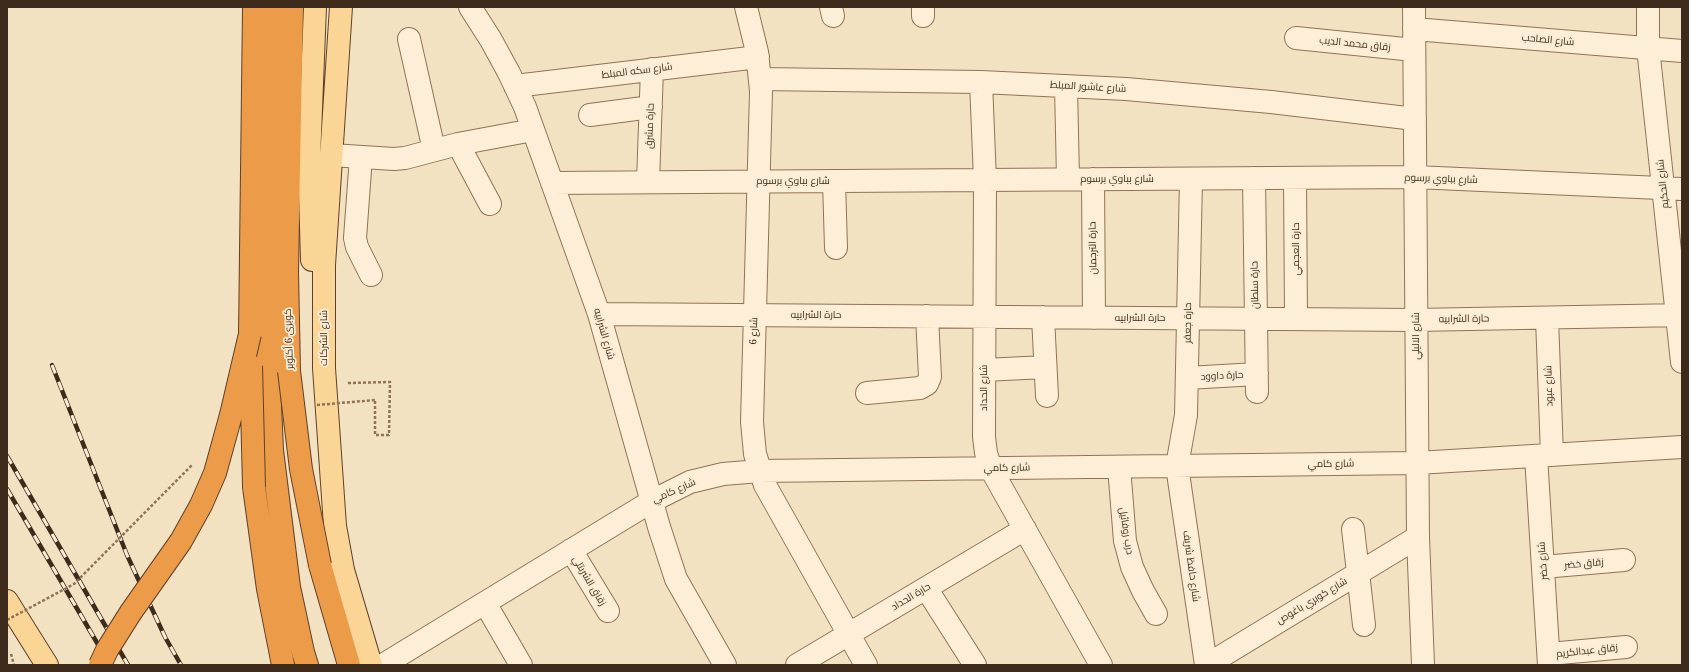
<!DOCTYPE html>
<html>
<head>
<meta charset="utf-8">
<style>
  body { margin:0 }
  #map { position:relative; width:1689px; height:672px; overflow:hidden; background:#f3e2c2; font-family:"Noto Serif",serif }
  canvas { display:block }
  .frame { position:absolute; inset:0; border:8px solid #3e2b1c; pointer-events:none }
</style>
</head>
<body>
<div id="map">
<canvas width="1689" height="672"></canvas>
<div class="frame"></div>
</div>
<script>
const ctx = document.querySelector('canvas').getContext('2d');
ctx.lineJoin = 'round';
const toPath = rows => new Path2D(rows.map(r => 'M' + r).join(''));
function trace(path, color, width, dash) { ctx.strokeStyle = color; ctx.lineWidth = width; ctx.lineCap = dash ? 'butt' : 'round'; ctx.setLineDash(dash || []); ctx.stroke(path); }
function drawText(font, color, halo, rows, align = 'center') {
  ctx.font = font + ' "Noto Serif",Cairo,serif'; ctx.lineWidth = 3.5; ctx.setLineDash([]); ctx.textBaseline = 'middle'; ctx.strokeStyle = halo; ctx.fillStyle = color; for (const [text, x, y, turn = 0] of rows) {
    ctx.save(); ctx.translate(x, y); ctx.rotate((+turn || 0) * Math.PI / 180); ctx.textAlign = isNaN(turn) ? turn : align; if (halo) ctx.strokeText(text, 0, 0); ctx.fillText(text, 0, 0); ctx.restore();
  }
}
const minor = toPath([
  [470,7,491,40,509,73,525,107,599,314,659,527,676,579,725,665],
  [746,7,757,52,761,91,752,422,755,454,765,485,866,665],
  [831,7,833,16],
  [1414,7,1418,537,1423,665],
  [1648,7,1648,48,1682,362],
  [923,16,923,7],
  [1414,29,1682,51],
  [1296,38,1414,50],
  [409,39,434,150],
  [760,79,981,82,1126,89,1271,102,1415,119],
  [981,82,985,180,984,437,986,453,991,469,1101,665],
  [515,86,758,57],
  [1066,86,1068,179],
  [590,115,651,107],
  [458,144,490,204],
  [331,155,394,159,405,158,458,144,533,130],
  [361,157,355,238,357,247,371,275],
  [1254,178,1257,392],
  [1295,178,1296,319],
  [1093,179,1094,318],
  [1191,179,1186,415,1177,466,1206,665],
  [834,181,836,248],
  [648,182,652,69],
  [552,183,1415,177,1682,189],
  [599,314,1416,320,1682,315],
  [1043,317,1047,396],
  [1547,318,1552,455],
  [984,370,1045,367],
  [1187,378,1257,374],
  [867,393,920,388,927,384,930,377,927,316],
  [1536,456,1549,665],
  [1119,467,1125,541,1132,567,1143,591,1156,614],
  [1353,529,1364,625],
  [571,550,608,611],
  [1543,567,1624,560],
  [926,588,975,665],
  [485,603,521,665],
  [1549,654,1626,647],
  [383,665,652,501,690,482,723,474,760,471,1417,463,1682,447],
  [797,665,1025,529],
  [1207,665,1418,537]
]);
const major = toPath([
  [341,7,324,265,324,368,335,526,343,570,371,665],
  [312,260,309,159,315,7],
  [7,601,47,665]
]);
const highway = toPath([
  [272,7,267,227,267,337,272,450,289,587,303,652,307,665],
  [250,334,254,7],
  [289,371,287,272,292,7],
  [254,487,268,589,283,665],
  [320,565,349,665]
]);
trace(minor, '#907256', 24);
trace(major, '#5d402b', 24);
trace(highway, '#5d402b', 24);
trace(toPath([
  [348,383,390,382,389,435,375,435,375,400],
  [11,654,14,665]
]), '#907256', 2.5, [3, 2]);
trace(minor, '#fdefd7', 22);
trace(major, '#fbd596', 22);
trace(highway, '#ec9b49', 22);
const rail = toPath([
  [52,365,127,555,165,637,181,665],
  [7,456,128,665],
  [7,489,110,665]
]);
trace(rail, '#3e2b1c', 4.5);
trace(rail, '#faecd3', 3, [9]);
const highwayBridge = toPath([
  [251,366,254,487],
  [289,371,301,469,320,565],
  [100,665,107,650,131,612,181,541,201,505,215,473,231,415,250,334]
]);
trace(highwayBridge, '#5d402b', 24, []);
trace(toPath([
  [317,405,375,400],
  [7,620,74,584,192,465]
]), '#907256', 2.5, [3, 2]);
trace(highwayBridge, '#ec9b49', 22);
drawText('10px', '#3e2b1c', '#faecd3', [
  ["شارع الصاحب",1548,40,5],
  ["زقاق محمد الديب",1355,44,6],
  ["شارع سكه المبلط",637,71,-7],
  ["شارع عاشور المبلط",1088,87,3],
  ["حارة مشرق",650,126,-88],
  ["شارع بباوي برسوم",1117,179],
  ["شارع بباوي برسوم",1441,179,2],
  ["شارع بباوي برسوم",793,181],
  ["شارع الحكيم",1663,184,-96],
  ["حارة الترجمان",1093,248,-91],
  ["حارة العجمي",1296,249,-90],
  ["حارة سلطان",1255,285,-91],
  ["حارة الشرابيه",816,315],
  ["حارة الشرابيه",1140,318],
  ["حارة الشرابيه",1464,319,-1],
  ["حارة جعفر",1188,323,-89],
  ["شارع 6",754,331,-88],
  ["شارع الشرابيه",604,334,74],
  ["شارع الاليلي",1416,336,-90],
  ["شارع الشركات",324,338,-90],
  ["كوبرى 6 أكتوبر",289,339,-92],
  ["حارة داوود",1222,376,-3],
  ["شارع عبود",1549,386,-92],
  ["شارع الحداد",984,388,-90],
  ["شارع كامي",1331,464,-1],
  ["شارع كامي",1007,468,-1],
  ["شارع كامي",674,491,-24],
  ["درب روفائيل",1126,531,81],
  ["شارع خضر",1543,561,-94],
  ["زقاق خضر",1584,564,-5],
  ["شارع حافظ شريف",1191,566,82],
  ["زقاق الشربتلي",589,581,59],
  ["حارة الحداد",911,597,-31],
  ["شارع كوبري باغوص",1312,601,-31],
  ["زقاق عبدالكريم",1587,651,-6]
]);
</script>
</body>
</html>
